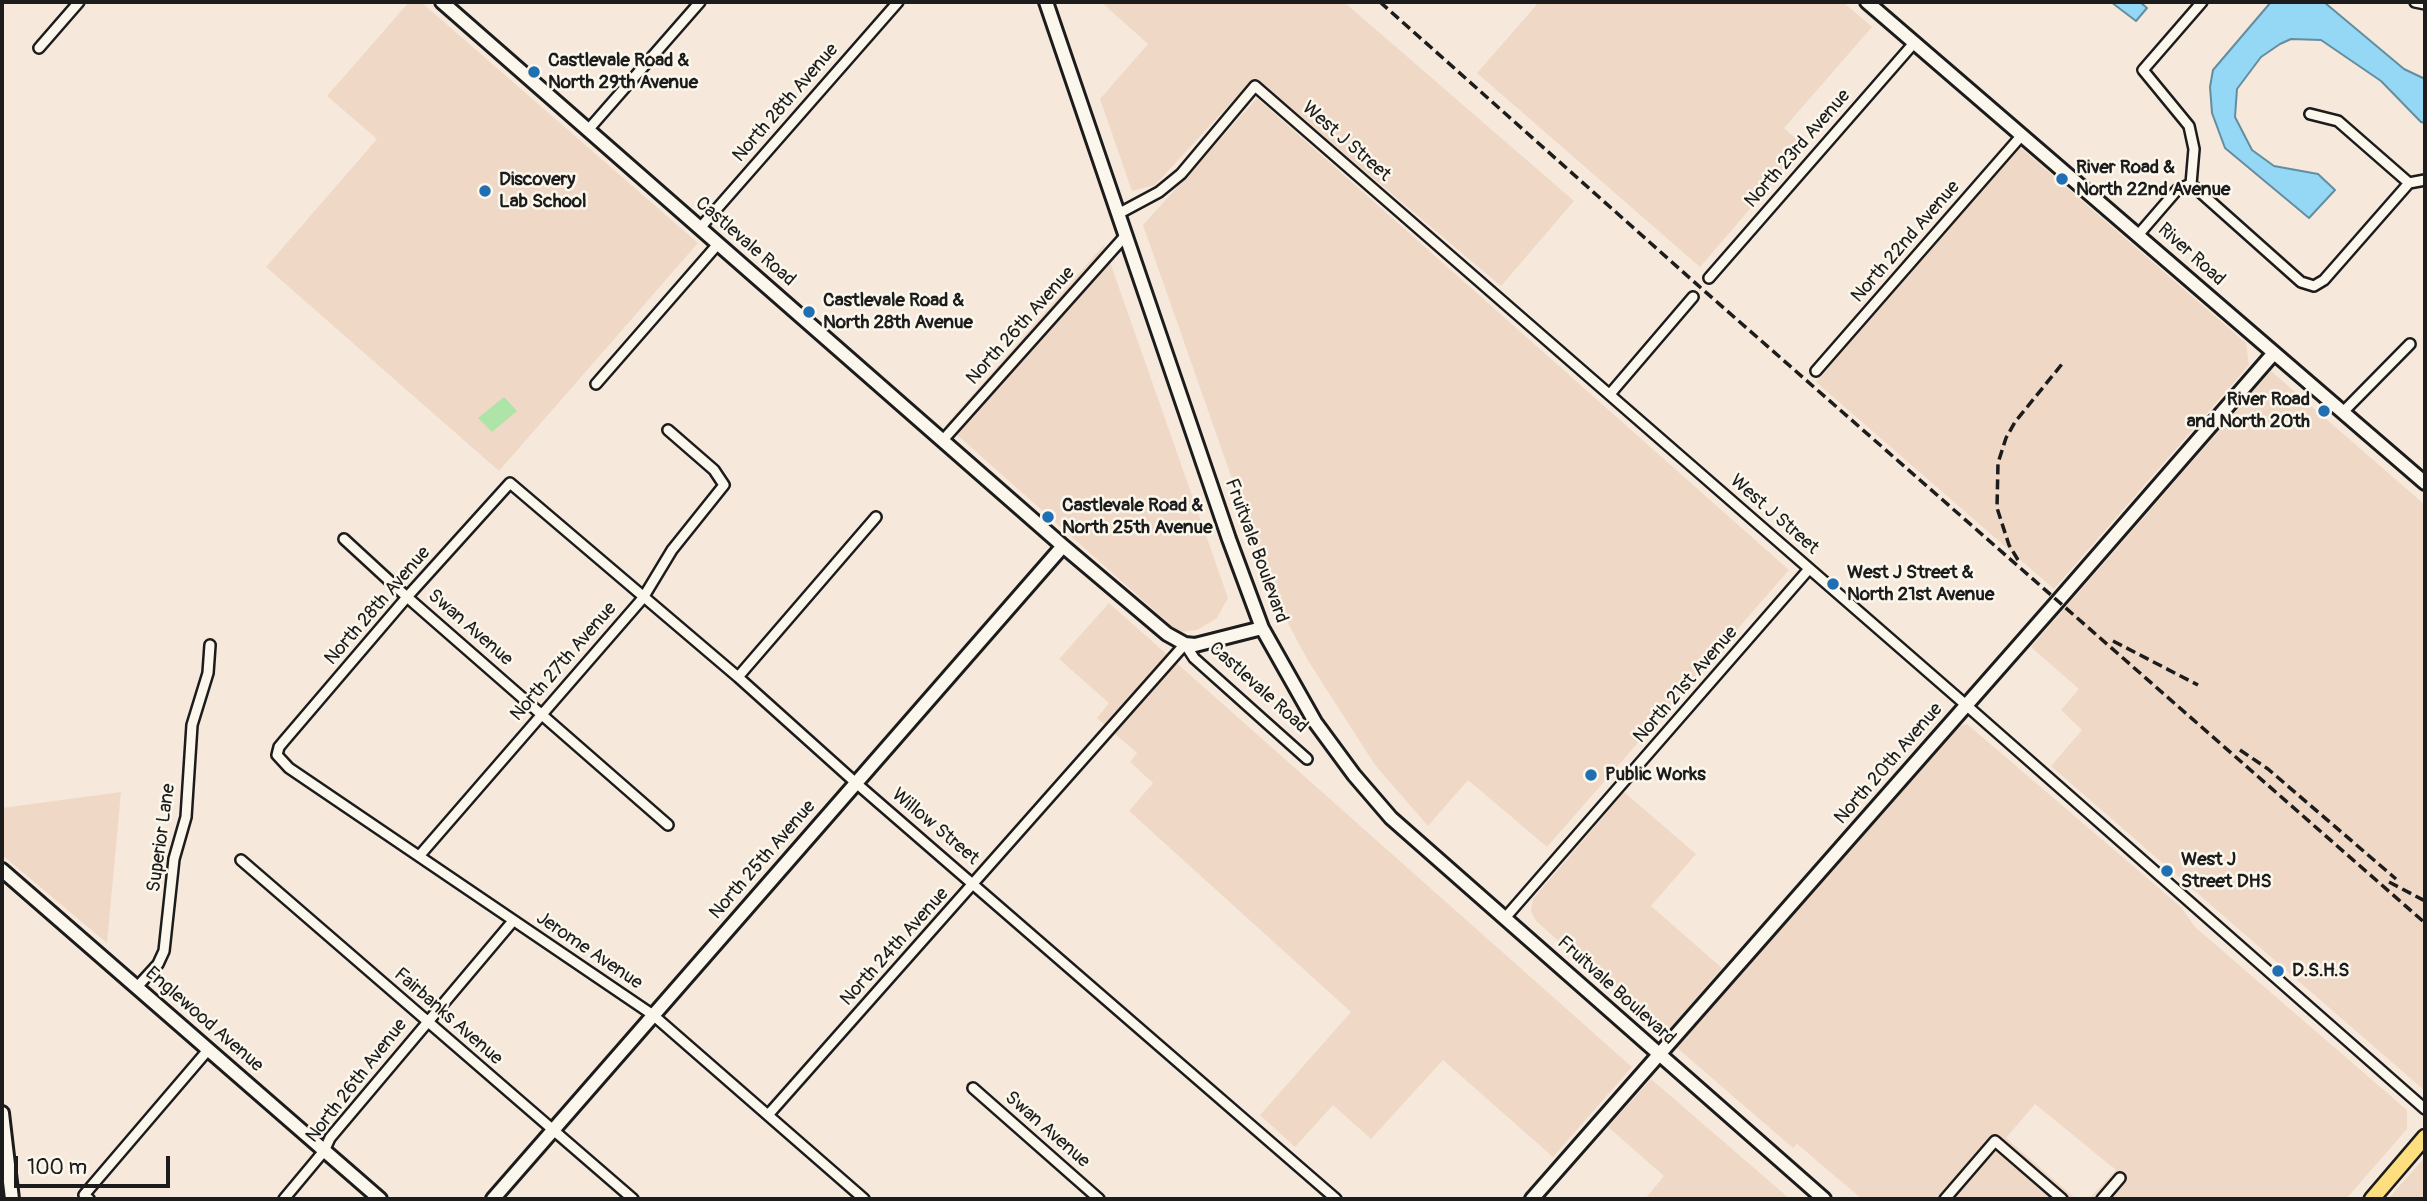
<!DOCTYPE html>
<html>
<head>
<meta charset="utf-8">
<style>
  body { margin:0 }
  #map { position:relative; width:2427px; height:1201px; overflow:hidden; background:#f6e9db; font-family:Pangolin,sans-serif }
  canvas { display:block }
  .frame { position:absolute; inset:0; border:4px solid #1c1c1c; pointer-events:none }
  .scale { position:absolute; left:14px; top:1156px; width:156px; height:32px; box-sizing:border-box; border:4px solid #1c1c1c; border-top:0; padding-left:9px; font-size:21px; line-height:24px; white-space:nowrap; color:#1c1c1c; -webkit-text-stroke:5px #fbf7ec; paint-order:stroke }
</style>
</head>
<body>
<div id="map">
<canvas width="2427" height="1201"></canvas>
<div class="frame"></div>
<div class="scale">100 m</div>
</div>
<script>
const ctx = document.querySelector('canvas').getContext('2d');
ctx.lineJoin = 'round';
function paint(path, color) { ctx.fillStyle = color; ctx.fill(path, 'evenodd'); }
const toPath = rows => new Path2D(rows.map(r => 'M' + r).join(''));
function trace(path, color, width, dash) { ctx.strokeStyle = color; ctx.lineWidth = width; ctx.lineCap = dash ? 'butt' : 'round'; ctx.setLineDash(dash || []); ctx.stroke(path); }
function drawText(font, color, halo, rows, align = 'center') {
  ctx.font = font + ' Pangolin,sans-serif'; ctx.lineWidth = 5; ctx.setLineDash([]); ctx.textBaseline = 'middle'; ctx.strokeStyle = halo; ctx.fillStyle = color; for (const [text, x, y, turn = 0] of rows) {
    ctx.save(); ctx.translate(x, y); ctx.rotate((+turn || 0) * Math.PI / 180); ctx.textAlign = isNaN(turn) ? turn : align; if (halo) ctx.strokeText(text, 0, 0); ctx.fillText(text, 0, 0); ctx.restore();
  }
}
paint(toPath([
  [409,2,421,2,698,243,499,471,266,267,377,139,327,96],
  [1101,2,1344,2,1574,201,1501,286,1254,78,1155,185,1132,191,1100,99,1148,44],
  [1539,2,1843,2,1872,27,1784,128,1804,146,1700,267,1477,73],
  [1257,98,1789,570,1547,847,1468,780,1428,826,1375,765,1307,659,1272,593,1143,225],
  [2020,147,2246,343,2249,365,2054,589,1816,382],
  [1104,245,1228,598,1217,618,1197,630,1181,632,1173,627,946,425],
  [2271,371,2425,505,2425,1091,2051,766,2082,730,2061,710,2079,689,2031,647],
  [1109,603,1632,1067,1553,1157,1443,1060,1371,1139,1333,1105,1295,1147,1260,1115,1351,1012,1129,811,1153,783,1130,762,1137,753,1097,718,1109,703,1059,659],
  [1967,724,2181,907,2195,927,2407,1110,2407,1129,2346,1199,2089,1199,2116,1170,2035,1104,2006,1138,2076,1199,1862,1199,1797,1144,1793,1148,1676,1047,1957,727],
  [121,792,107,943,2,855,2,808],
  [1624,792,1696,854,1651,906,1722,968,1664,1035,1536,921,1531,911,1533,899],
  [1651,1079,1790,1199,1645,1199,1664,1176,1608,1127],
  [2425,1157,2425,1199,2388,1199]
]), '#f0d8c6');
paint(toPath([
  [504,397,517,411,492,432,478,418]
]), '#aee4a7');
const water = toPath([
  [2111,2,2140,2,2147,8,2136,21,2111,2],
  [2271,2,2324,2,2404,69,2425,79,2425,123,2421,122,2381,81,2321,40,2291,39,2280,44,2261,57,2237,89,2235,117,2252,150,2274,166,2318,174,2335,190,2309,218,2225,148,2212,113,2210,87,2213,70,2271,2]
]);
paint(water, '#94d8f6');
trace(water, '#648d9f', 2);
const street = toPath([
  [2202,2,2143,70,2189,126,2194,149,2191,184,2301,282,2314,286,2324,280,2409,183,2425,180],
  [2415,2,2425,4],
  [39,48,79,2],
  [2310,114,2338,121,2409,183],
  [588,130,700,2],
  [1118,214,1159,192,1181,174,1255,86,1966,705,2425,1109],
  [700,228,898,2],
  [2139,234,2177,190,2191,184],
  [1709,278,1914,43],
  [1816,371,2022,135],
  [596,384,718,244],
  [1610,394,1693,297],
  [2343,412,2410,344],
  [943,440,1126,235],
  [344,539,407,597,668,825],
  [738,677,876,517],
  [420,855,643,598,672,550,724,485,714,470,668,430],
  [241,860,633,1199],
  [1505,918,1809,569],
  [137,987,158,964,164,951,174,859,186,817,192,725,208,673,210,645],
  [973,1088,1099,1199],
  [768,1115,1185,644,1194,658,1307,759],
  [89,1199,84,1195,208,1050],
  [284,1199,324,1151,330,1138,513,921],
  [864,1199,653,1015,289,768,277,755,279,747,284,741,407,597,510,483,738,677,856,783,1336,1199],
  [1945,1199,1995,1141,2062,1199],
  [2102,1199,2120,1178]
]);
const secondary = toPath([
  [442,2,1063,546,1167,634,1185,644,1195,645,1262,628],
  [1046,2,1229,539,1262,628,1315,722,1354,775,1391,818,1824,1199],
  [1867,2,2425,483],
  [2,870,380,1199],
  [2,1113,12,1199],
  [493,1199,1063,546],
  [1532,1199,2058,601,2273,354]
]);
const primary = toPath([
  [2372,1199,2425,1137]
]);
trace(street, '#1c1c1c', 14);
trace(secondary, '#1c1c1c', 18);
trace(primary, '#1c1c1c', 19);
trace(street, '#fbf7ec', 9);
trace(secondary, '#fbf7ec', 12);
trace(primary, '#fedf80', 14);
trace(toPath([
  [1380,2,1701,288,2425,923],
  [2018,560,2009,545,1997,508,1998,463,2006,438,2015,422,2062,364],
  [2113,641,2198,685],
  [2240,750,2268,769,2396,879],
  [2389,882,2425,901]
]), '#1c1c1c', 3.5, [10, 5]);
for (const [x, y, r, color] of [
  [534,72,7,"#1f6fb2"],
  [2062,179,7,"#1f6fb2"],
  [485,191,7,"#1f6fb2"],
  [809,312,7,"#1f6fb2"],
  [2324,411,7,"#1f6fb2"],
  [1048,517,7,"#1f6fb2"],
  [1833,584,7,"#1f6fb2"],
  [1591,775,7,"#1f6fb2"],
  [2167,871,7,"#1f6fb2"],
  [2278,971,7,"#1f6fb2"]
]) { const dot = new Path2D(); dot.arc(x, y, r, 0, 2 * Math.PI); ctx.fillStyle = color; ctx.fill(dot); trace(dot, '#fbf7ec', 2.5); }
drawText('bold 19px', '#1c1c1c', '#fbf7ec', [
  ["Castlevale Road &",548,61],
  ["North 29th Avenue",548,83],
  ["River Road &",2076,168],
  ["North 22nd Avenue",2076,190],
  ["Discovery",499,180],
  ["Lab School",499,202],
  ["Castlevale Road &",823,301],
  ["North 28th Avenue",823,323],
  ["River Road",2310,400,"right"],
  ["and North 20th",2310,422,"right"],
  ["Castlevale Road &",1062,506],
  ["North 25th Avenue",1062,528],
  ["West J Street &",1847,573],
  ["North 21st Avenue",1847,595],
  ["Public Works",1605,775],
  ["West J",2181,860],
  ["Street DHS",2181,882],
  ["D.S.H.S",2292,971]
], 'left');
drawText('19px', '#1c1c1c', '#fbf7ec', [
  ["North 28th Avenue",786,103,-49],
  ["West J Street",1346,142,41],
  ["North 23rd Avenue",1798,149,-49],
  ["Castlevale Road",745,242,41],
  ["North 22nd Avenue",1906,242,-49],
  ["River Road",2191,255,42],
  ["North 26th Avenue",1021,326,-48],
  ["West J Street",1774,515,41],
  ["Fruitvale Boulevard",1256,551,70],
  ["North 28th Avenue",378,606,-49],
  ["Swan Avenue",470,628,41],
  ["North 27th Avenue",564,662,-49],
  ["North 21st Avenue",1686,685,-49],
  ["Castlevale Road",1258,688,42],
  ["North 20th Avenue",1889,764,-49],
  ["Willow Street",935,827,40],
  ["Superior Lane",162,838,-82],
  ["North 25th Avenue",763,860,-49],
  ["North 24th Avenue",895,947,-48],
  ["Jerome Avenue",589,951,34],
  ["Fruitvale Boulevard",1616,991,42],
  ["Fairbanks Avenue",448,1017,41],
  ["Englewood Avenue",204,1020,41],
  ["North 26th Avenue",357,1081,-52],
  ["Swan Avenue",1047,1130,41]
]);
</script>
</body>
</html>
